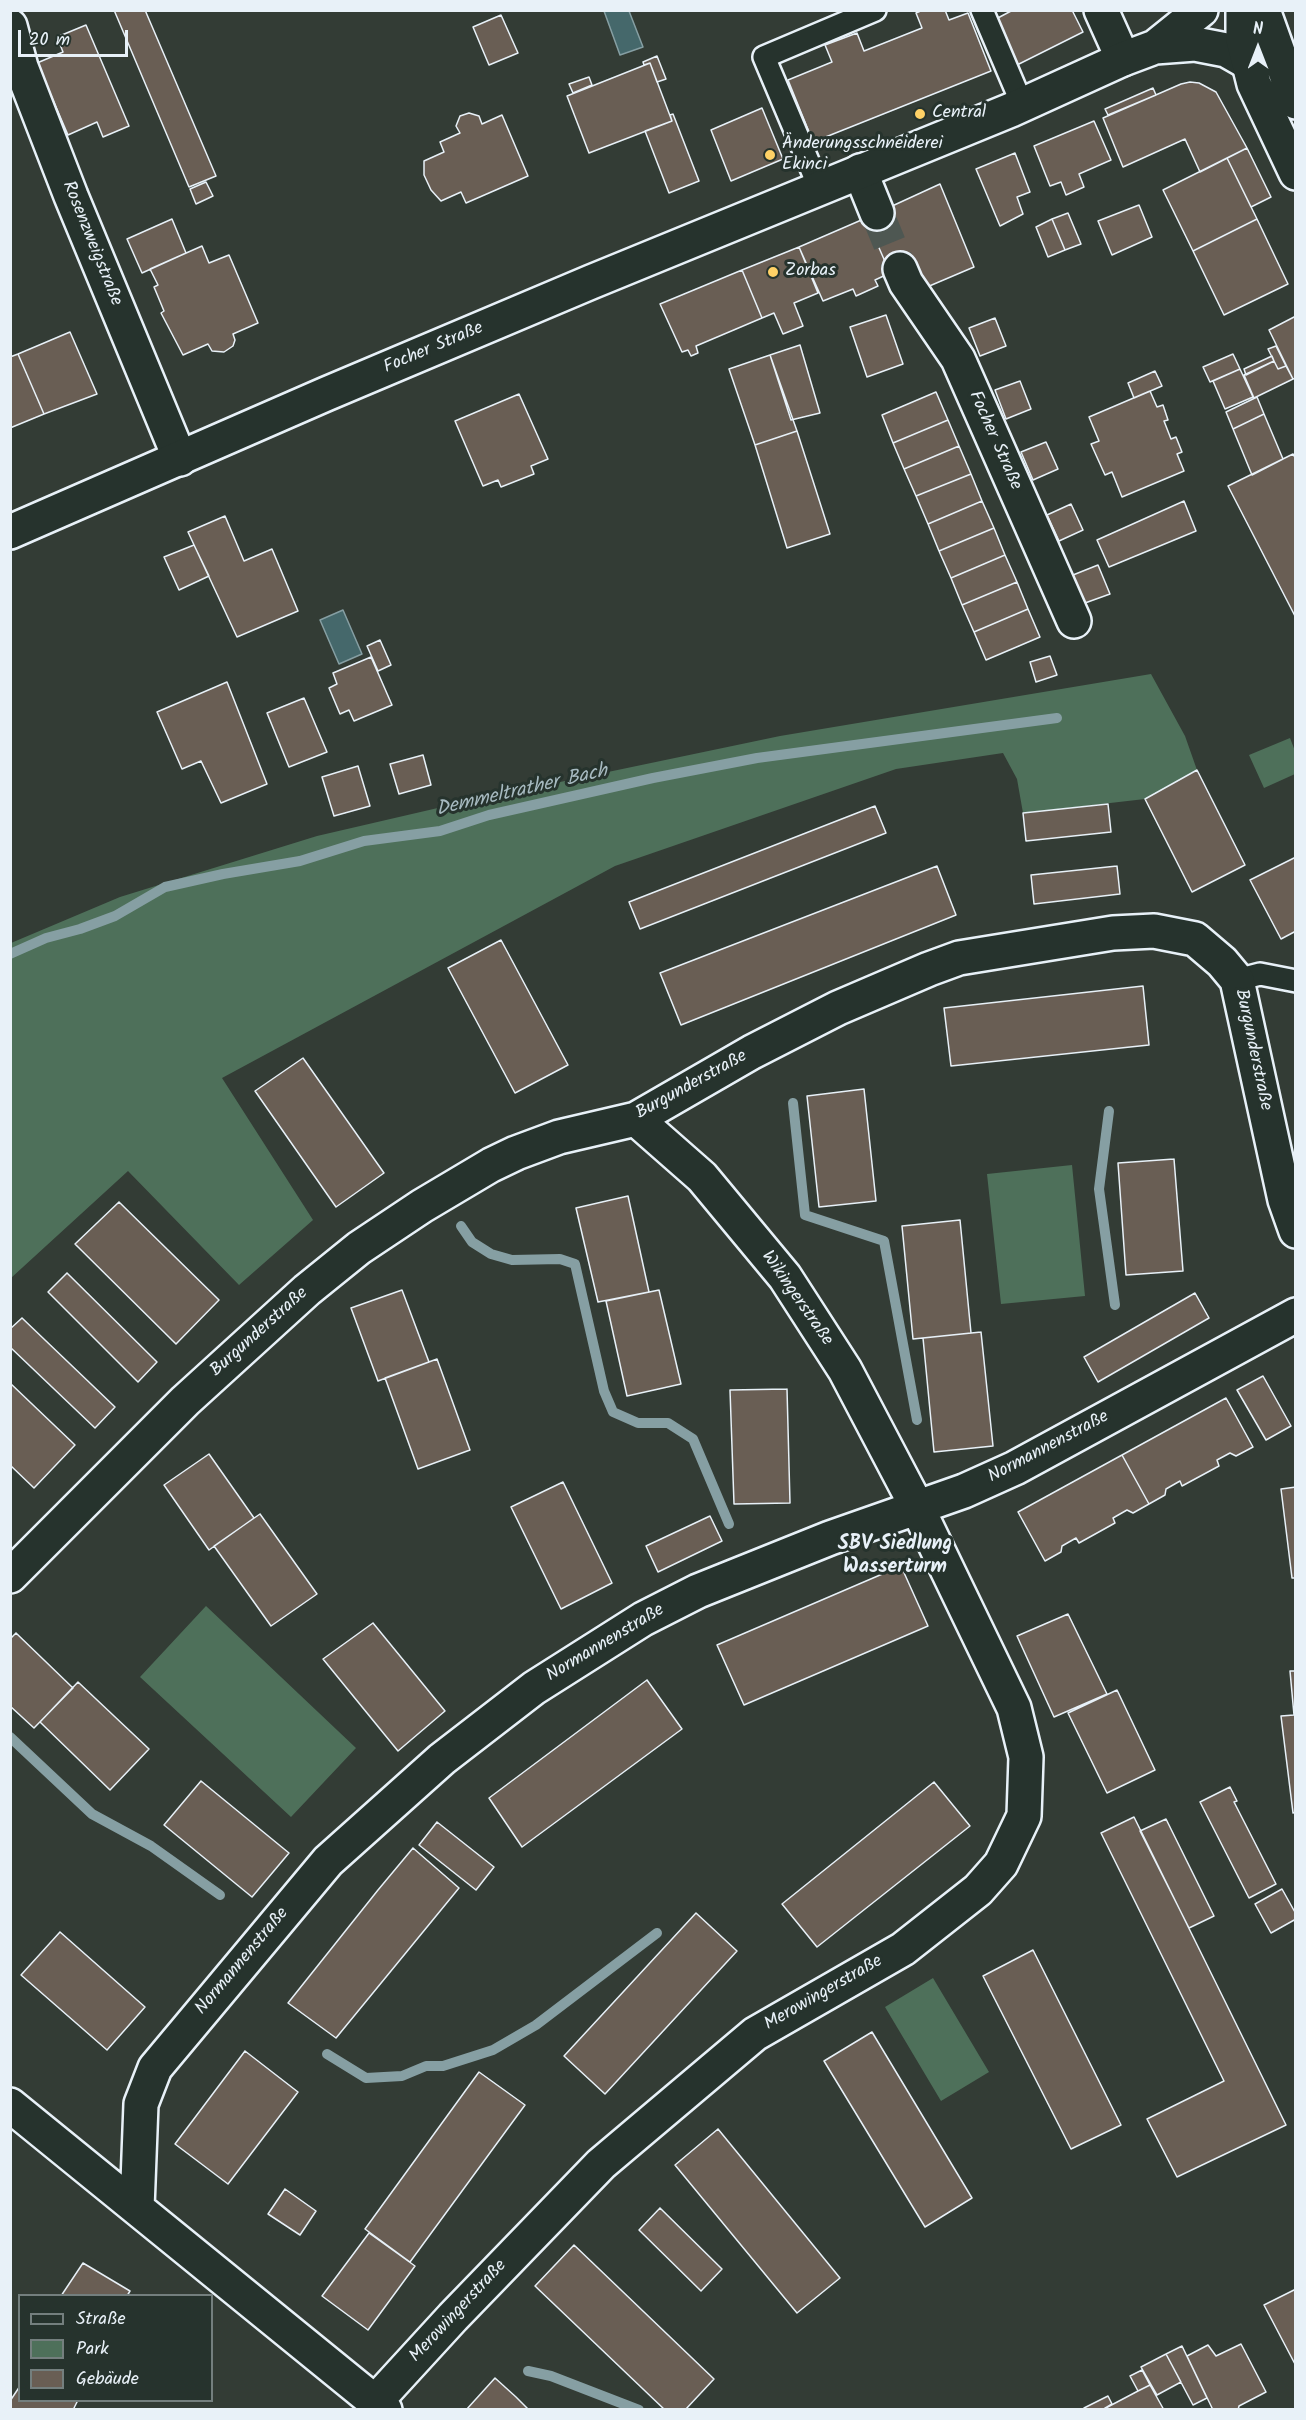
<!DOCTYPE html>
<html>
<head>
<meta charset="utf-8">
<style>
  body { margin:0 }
  #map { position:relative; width:1306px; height:2420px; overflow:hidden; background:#333c35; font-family:Kalam,sans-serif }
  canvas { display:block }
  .frame { position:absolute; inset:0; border:12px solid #e8f1f8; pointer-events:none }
  .legend { position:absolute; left:18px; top:2294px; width:195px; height:108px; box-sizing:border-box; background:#26332d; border:2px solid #747f7e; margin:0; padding:8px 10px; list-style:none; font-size:18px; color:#e8f1f8 }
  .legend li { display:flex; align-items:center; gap:12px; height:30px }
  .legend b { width:30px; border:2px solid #747f7e }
  .north { position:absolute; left:1228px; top:18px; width:60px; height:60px; -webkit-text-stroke:4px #26332d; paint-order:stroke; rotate:0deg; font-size:16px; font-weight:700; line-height:24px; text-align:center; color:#e8f1f8 }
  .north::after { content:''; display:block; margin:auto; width:21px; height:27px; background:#e8f1f8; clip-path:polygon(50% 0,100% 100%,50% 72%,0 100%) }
  .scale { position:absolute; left:18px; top:30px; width:110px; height:27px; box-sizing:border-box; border:3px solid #e8f1f8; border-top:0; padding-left:8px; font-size:18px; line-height:21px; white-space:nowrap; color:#e8f1f8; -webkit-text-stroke:4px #26332d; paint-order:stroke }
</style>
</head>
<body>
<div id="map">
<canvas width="1306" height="2420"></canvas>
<div class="frame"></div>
<ul class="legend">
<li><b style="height:8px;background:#26332d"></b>Straße</li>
<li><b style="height:16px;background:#4e705a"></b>Park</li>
<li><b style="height:16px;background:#695e54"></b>Gebäude</li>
</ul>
<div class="north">N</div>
<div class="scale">20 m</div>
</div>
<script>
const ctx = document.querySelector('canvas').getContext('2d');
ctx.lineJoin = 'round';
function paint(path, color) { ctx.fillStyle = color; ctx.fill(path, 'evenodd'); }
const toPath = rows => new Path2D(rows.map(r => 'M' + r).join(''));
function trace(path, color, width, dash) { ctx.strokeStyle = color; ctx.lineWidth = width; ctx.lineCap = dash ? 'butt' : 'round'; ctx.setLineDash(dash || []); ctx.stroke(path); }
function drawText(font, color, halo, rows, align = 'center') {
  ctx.font = font + ' Kalam,sans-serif'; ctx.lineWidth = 6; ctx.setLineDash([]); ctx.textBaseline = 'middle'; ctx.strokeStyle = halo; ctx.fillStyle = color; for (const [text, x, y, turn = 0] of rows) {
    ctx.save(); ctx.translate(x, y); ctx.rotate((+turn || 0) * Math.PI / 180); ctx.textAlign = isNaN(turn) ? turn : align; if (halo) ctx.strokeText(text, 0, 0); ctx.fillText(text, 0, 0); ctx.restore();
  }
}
paint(toPath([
  [1151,674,1185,736,1197,770,1145,799,1023,813,1017,779,1003,753,896,769,615,866,222,1078,313,1220,239,1285,128,1171,11,1278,11,943,120,897,317,836,455,804,780,736],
  [1290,738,1295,751,1295,774,1264,788,1249,755],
  [1072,1165,1085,1296,1001,1304,987,1174],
  [206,1606,356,1748,291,1817,140,1677],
  [933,1978,989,2072,941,2101,885,2007]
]), '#4e705a');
const water = toPath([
  [604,11,629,11,643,47,620,55,604,11],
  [343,610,362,654,339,664,320,620,343,610]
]);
paint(water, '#45686b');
trace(water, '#869fa3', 1.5);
trace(toPath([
  [10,954,46,938,80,929,115,916,165,887,223,874,300,861,364,841,440,831,489,815,653,778,757,758,1057,718],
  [793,1103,805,1215,884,1241,917,1420],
  [1109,1111,1099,1189,1115,1305],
  [461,1226,472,1242,491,1254,512,1260,560,1259,575,1264,604,1391,613,1412,638,1423,668,1423,693,1439,729,1524],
  [10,1737,92,1814,151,1846,220,1895],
  [327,2054,366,2078,402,2076,426,2066,443,2066,493,2050,536,2025,657,1933],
  [528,2371,551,2376,639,2410]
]), '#869fa3', 10);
const building = toPath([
  [114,10,145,10,216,176,189,187,114,10],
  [923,10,945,10,949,20,968,13,991,71,813,142,788,80,832,62,825,45,857,33,864,51,922,28,916,13,923,10],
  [1013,10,1072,10,1083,32,1017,65,994,20,1013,10],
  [501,15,518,53,489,65,473,27,501,15],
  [86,25,129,126,103,137,97,122,68,135,37,63,63,52,57,37,86,25],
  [657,56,666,79,657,82,650,63,644,65,643,62,657,56],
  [650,63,672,121,589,153,567,96,650,63],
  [589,77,592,85,573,93,569,84,589,77],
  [1190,82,1199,83,1216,92,1247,148,1200,172,1185,139,1123,167,1103,118,1181,84,1190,82],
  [1153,88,1156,95,1108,115,1105,109,1153,88],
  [762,108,783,159,731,181,711,130,762,108],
  [469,113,479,116,482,124,502,115,528,176,466,203,461,192,441,201,431,190,424,175,424,161,444,152,440,142,460,133,456,126,460,116,469,113],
  [673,114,699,181,669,193,645,131,672,121,670,115,673,114],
  [1094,121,1111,160,1079,174,1084,187,1066,195,1061,182,1050,186,1034,146,1094,121],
  [1247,148,1271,197,1251,207,1227,158,1247,148],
  [1015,153,1030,192,1017,197,1023,214,1000,226,976,169,1015,153],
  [1227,158,1257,219,1193,251,1163,190,1227,158],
  [206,182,213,196,196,204,190,189,206,182],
  [940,184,974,267,920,290,890,273,866,218,940,184],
  [1139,205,1152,237,1112,255,1098,221,1139,205],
  [1068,213,1081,244,1065,250,1052,219,1068,213],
  [866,218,890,273,875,280,878,286,856,296,853,289,823,301,799,247,866,218],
  [172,219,186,253,142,273,127,239,172,219],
  [1052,219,1065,250,1048,257,1036,227,1052,219],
  [1257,219,1288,284,1224,315,1193,251,1257,219],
  [202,246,209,263,229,255,258,323,233,334,235,340,233,346,224,352,212,351,208,344,183,355,161,313,164,311,154,287,158,285,150,269,202,246],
  [799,247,818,293,794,303,803,326,783,334,774,313,762,318,742,270,799,247],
  [742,270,762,318,696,346,698,353,691,356,688,350,682,352,660,304,742,270],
  [886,315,903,364,867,377,850,327,886,315],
  [1296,316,1296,378,1293,379,1269,330,1296,316],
  [995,318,1006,346,980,356,969,328,995,318],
  [70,332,97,394,44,414,18,354,70,332],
  [800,345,820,413,791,420,770,355,800,345],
  [1276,346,1286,366,1278,369,1268,349,1276,346],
  [18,354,44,414,10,428,10,357,18,354],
  [1233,354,1240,369,1210,382,1203,367,1233,354],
  [770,355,797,431,755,445,729,369,770,355],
  [1272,356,1274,361,1246,375,1244,369,1272,356],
  [1274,361,1278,369,1286,366,1293,379,1254,398,1244,375,1274,361],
  [1240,369,1253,397,1225,409,1213,381,1240,369],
  [1155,371,1162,386,1134,398,1128,383,1155,371],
  [1020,381,1031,409,1006,419,995,390,1020,381],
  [1150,391,1157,407,1163,405,1168,420,1164,421,1171,439,1176,437,1182,452,1177,454,1184,471,1122,497,1112,472,1105,475,1091,444,1099,441,1089,417,1150,391],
  [936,392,948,420,893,443,882,415,936,392],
  [519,394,548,459,531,466,534,474,501,487,498,480,483,486,455,421,519,394],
  [1257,397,1264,414,1233,429,1226,412,1257,397],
  [1264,414,1283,459,1252,475,1233,429,1264,414],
  [948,420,959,446,904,469,893,443,948,420],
  [797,431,830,534,787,548,755,445,797,431],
  [1046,442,1058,469,1033,480,1021,452,1046,442],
  [959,446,971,474,916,496,904,469,959,446],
  [1293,454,1296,459,1296,618,1228,486,1293,454],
  [971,474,982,501,928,524,916,496,971,474],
  [982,501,994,528,939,551,928,524,982,501],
  [1184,501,1196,531,1109,567,1097,540,1184,501],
  [1071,504,1083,530,1059,541,1047,515,1071,504],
  [225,516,244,561,272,549,298,611,237,637,188,532,225,516],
  [994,528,1005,555,951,578,939,551,994,528],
  [194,545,209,576,179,590,164,557,194,545],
  [1005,555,1017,582,962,605,951,578,1005,555],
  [1098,565,1110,594,1085,603,1073,575,1098,565],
  [1017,582,1028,609,974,632,962,605,1017,582],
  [1028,609,1040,637,986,660,974,632,1028,609],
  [380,640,391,665,378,671,367,646,380,640],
  [1050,656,1057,675,1036,682,1030,662,1050,656],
  [371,657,392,705,354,721,349,710,340,714,329,688,337,684,333,673,371,657],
  [227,682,267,784,221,803,201,761,182,769,157,712,227,682],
  [304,698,327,752,289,767,267,713,304,698],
  [423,755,431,785,399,794,390,764,423,755],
  [358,766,370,806,334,816,322,777,358,766],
  [1197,770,1245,865,1192,892,1145,799,1197,770],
  [1108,804,1111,832,1026,841,1023,813,1108,804],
  [875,806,886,833,640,929,629,902,875,806],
  [1296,857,1296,931,1281,939,1250,880,1296,857],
  [937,866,956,915,681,1025,660,973,937,866],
  [1117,866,1120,894,1034,904,1031,875,1117,866],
  [501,940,568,1065,515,1093,448,968,501,940],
  [1143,986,1149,1045,951,1066,944,1008,1143,986],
  [303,1058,384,1173,336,1207,255,1091,303,1058],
  [864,1089,876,1201,819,1207,807,1096,864,1089],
  [1174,1159,1183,1271,1126,1275,1118,1163,1174,1159],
  [628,1196,649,1292,598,1302,576,1208,628,1196],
  [119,1202,219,1300,176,1344,75,1244,119,1202],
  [960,1220,971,1333,913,1339,902,1226,960,1220],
  [67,1273,157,1362,138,1382,48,1292,67,1273],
  [402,1290,429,1362,378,1381,351,1308,402,1290],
  [659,1290,681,1384,627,1396,606,1301,659,1290],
  [1195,1293,1209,1318,1098,1382,1084,1357,1195,1293],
  [22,1318,115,1407,95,1428,10,1347,10,1329,22,1318],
  [981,1332,993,1446,934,1452,923,1338,981,1332],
  [437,1359,470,1450,418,1469,385,1378,437,1359],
  [1263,1376,1291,1426,1266,1440,1237,1390,1263,1376],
  [10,1383,75,1445,34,1488,10,1465,10,1383],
  [787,1389,790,1503,734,1504,730,1390,787,1389],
  [1226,1398,1253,1447,1236,1456,1230,1453,1217,1460,1219,1466,1182,1486,1180,1481,1166,1489,1165,1495,1149,1504,1122,1455,1226,1398],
  [209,1454,254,1518,209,1550,164,1485,209,1454],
  [1122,1455,1149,1504,1133,1513,1127,1510,1113,1518,1115,1523,1079,1543,1076,1538,1062,1546,1061,1552,1045,1561,1018,1512,1122,1455],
  [563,1482,612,1583,561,1609,511,1507,563,1482],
  [1296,1487,1296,1578,1292,1578,1281,1489,1296,1487],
  [260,1514,317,1594,271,1626,214,1546,260,1514],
  [710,1516,722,1541,658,1572,646,1546,710,1516],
  [901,1566,928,1626,744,1705,717,1645,901,1566],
  [1068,1614,1107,1694,1054,1717,1017,1636,1068,1614],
  [373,1623,445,1711,398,1751,323,1659,373,1623],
  [16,1633,73,1688,34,1728,10,1706,10,1639,16,1633],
  [1290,1671,1296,1671,1296,1812,1293,1813,1281,1716,1294,1715,1290,1671],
  [647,1680,682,1729,522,1847,489,1798,647,1680],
  [78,1682,149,1749,110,1790,40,1722,78,1682],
  [1117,1690,1155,1770,1107,1793,1068,1713,1117,1690],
  [201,1781,289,1853,252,1897,164,1825,201,1781],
  [934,1782,970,1826,817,1947,782,1904,934,1782],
  [1230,1787,1237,1801,1234,1802,1276,1884,1249,1898,1200,1802,1230,1787],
  [1134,1817,1286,2125,1177,2177,1147,2119,1224,2081,1101,1833,1134,1817],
  [1166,1819,1214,1916,1189,1928,1140,1831,1166,1819],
  [437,1822,494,1867,476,1890,419,1845,437,1822],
  [413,1848,459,1888,336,2038,288,2003,378,1890,413,1848],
  [1282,1889,1296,1914,1296,1919,1271,1933,1255,1904,1282,1889],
  [696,1913,737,1951,605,2094,564,2056,696,1913],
  [60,1932,145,2007,107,2050,21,1975,60,1932],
  [1033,1950,1121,2125,1071,2149,983,1976,1033,1950],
  [872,2032,972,2198,925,2227,824,2061,872,2032],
  [245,2051,298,2092,228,2184,175,2144,245,2051],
  [479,2072,525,2105,410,2262,365,2229,479,2072],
  [718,2129,840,2278,797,2313,675,2165,718,2129],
  [285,2189,316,2211,300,2235,268,2214,285,2189],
  [660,2208,722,2269,701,2291,639,2230,660,2208],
  [369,2233,415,2266,368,2330,322,2296,369,2233],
  [574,2245,714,2379,685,2410,665,2410,535,2286,574,2245],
  [83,2263,130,2291,127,2296,61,2296,83,2263],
  [1296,2289,1296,2366,1264,2305,1296,2289],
  [1241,2344,1266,2392,1239,2406,1238,2410,1213,2410,1187,2356,1208,2345,1216,2356,1241,2344],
  [1182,2346,1207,2398,1193,2405,1166,2354,1182,2346],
  [1166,2354,1181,2382,1157,2395,1141,2367,1166,2354],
  [1142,2370,1150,2385,1138,2391,1130,2376,1142,2370],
  [495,2378,516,2397,529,2410,466,2410,495,2378],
  [1150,2385,1164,2410,1102,2410,1138,2391,1150,2385],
  [20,2386,20,2400,78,2400,73,2410,10,2410,10,2401,20,2386],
  [1108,2396,1112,2404,1102,2410,1084,2408,1108,2396]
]);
paint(building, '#695e54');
trace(building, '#e8f1f8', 1.5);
trace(toPath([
  [877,213,900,269]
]), '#4e5752', 33, [33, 16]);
const lane = toPath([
  [982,10,1022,104],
  [819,187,764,57,875,10],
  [1237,980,1260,974,1296,981]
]);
const street = toPath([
  [1101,10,1123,59],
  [10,26,21,67,71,196,180,459],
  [860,171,877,213],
  [900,269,906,283,958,359,1074,621],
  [10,1576,185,1401,307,1290,359,1248,422,1206,491,1165,516,1153,559,1137,636,1119,752,1052,838,1008,929,969,959,958,1113,933,1154,931,1195,939,1222,962,1237,980,1285,1200,1296,1231],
  [10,2105,385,2410],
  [137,2208,141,2104,155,2068,328,1861,442,1759,534,1688,643,1619,698,1591,830,1538,964,1491,1015,1468,1296,1315],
  [376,2401,453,2317,601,2164,755,2034,903,1949,978,1890,1001,1864,1024,1816,1026,1757,1014,1708,917,1507,845,1370,785,1277,702,1177,636,1119]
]);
const secondary = toPath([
  [1155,47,1201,10],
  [10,532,326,394,591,282,1011,110,1123,59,1155,47,1195,44,1226,50,1247,62]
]);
const primary = toPath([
  [1243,10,1243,40,1254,84,1296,173],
  [1263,10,1296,102]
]);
trace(lane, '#e8f1f8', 26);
trace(street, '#e8f1f8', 38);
trace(secondary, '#e8f1f8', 38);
trace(primary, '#e8f1f8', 38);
trace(lane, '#26332d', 21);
trace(street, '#26332d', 33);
trace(secondary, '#26332d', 33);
trace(primary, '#26332d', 33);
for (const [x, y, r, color] of [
  [920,114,6,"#ffd166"],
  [770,155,6,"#ffd166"],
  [773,272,6,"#ffd166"]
]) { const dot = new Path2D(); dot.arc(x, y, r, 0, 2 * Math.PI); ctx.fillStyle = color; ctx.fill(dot); trace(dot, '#26332d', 2); }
drawText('18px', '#e8f1f8', '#26332d', [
  ["Central",932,114],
  ["Änderungsschneiderei",782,145],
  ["Ekinci",782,166],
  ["Zorbas",785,272]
], 'left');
drawText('18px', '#e8f1f8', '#26332d', [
  ["Rosenzweigstraße",91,244,68],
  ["Focher Straße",434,349,-23],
  ["Focher Straße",994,441,66],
  ["Burgunderstraße",1252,1050,78],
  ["Burgunderstraße",692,1086,-29],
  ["Wikingerstraße",796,1299,55],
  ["Burgunderstraße",260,1333,-42],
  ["Normannenstraße",1049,1448,-28],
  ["Normannenstraße",606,1644,-31],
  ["Normannenstraße",243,1962,-50],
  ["Merowingerstraße",824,1994,-30],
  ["Merowingerstraße",459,2312,-47]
]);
drawText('italic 20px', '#a7bac0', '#26332d', [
  ["Demmeltrather Bach",522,792,-13]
]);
drawText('bold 20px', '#e8f1f8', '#26332d', [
  ["SBV Siedlung",895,1546],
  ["Wasserturm",895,1569]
]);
</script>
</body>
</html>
